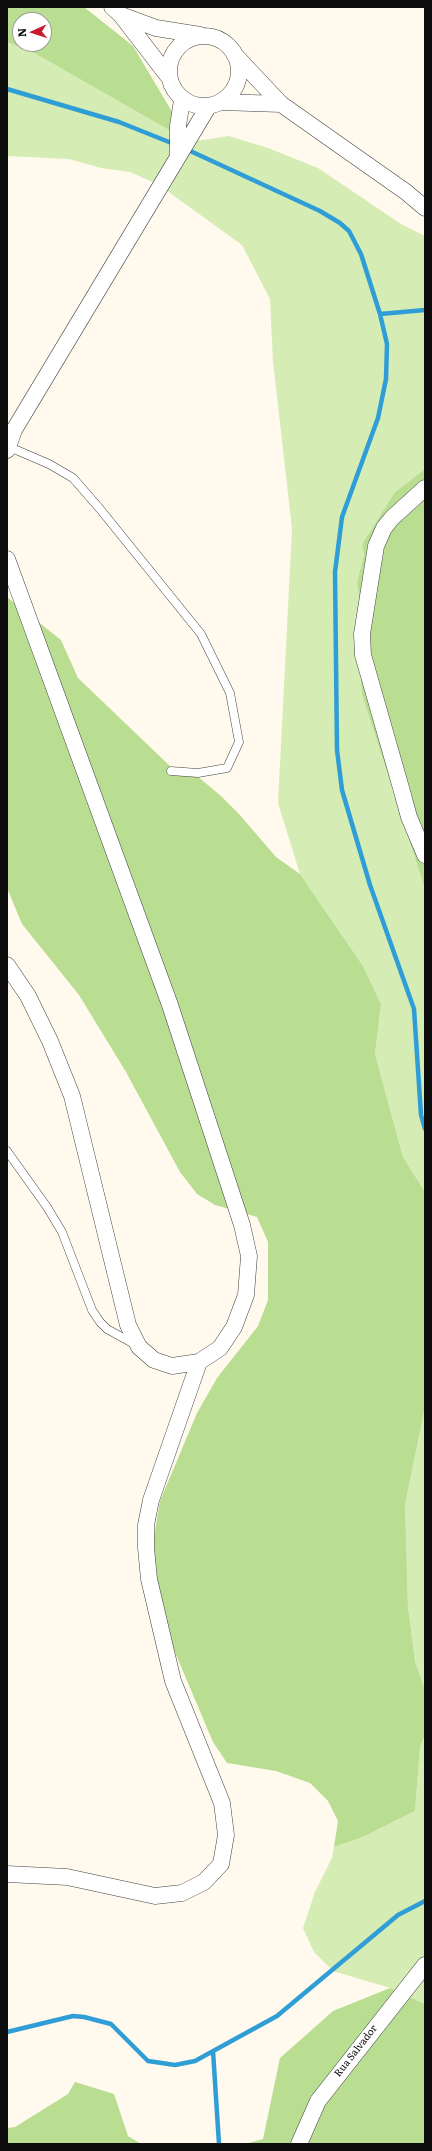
<!DOCTYPE html>
<html>
<head>
<meta charset="utf-8">
<style>
  body { margin:0 }
  #map { position:relative; width:432px; height:2151px; overflow:hidden; background:#fffaed; font-family:Literata,serif }
  canvas { display:block }
  .frame { position:absolute; inset:0; border:8px solid #0d0d0d; pointer-events:none }
  .north { position:absolute; left:12px; top:12px; width:40px; height:40px; box-sizing:border-box; background:#fff; border:1px solid #9e9e9e; border-radius:50%; rotate:267deg; font-size:11px; font-weight:700; line-height:16px; text-align:center; color:#0d0d0d }
  .north::after { content:''; display:block; margin:auto; width:14px; height:18px; background:#c71c2e; clip-path:polygon(50% 0,100% 100%,50% 72%,0 100%) }
</style>
</head>
<body>
<div id="map">
<canvas width="432" height="2151"></canvas>
<div class="frame"></div>
<div class="north">N</div>
</div>
<script>
const ctx = document.querySelector('canvas').getContext('2d');
ctx.lineJoin = 'round';
function paint(path, color) { ctx.fillStyle = color; ctx.fill(path, 'evenodd'); }
const toPath = rows => new Path2D(rows.map(r => 'M' + r).join(''));
function trace(path, color, width, dash) { ctx.strokeStyle = color; ctx.lineWidth = width; ctx.lineCap = dash ? 'butt' : 'round'; ctx.setLineDash(dash || []); ctx.stroke(path); }
function drawText(font, color, halo, rows, align = 'center') {
  ctx.font = font + ' Literata,serif'; ctx.lineWidth = 4; ctx.setLineDash([]); ctx.textBaseline = 'middle'; ctx.strokeStyle = halo; ctx.fillStyle = color; for (const [text, x, y, turn = 0] of rows) {
    ctx.save(); ctx.translate(x, y); ctx.rotate((+turn || 0) * Math.PI / 180); ctx.textAlign = isNaN(turn) ? turn : align; if (halo) ctx.strokeText(text, 0, 0); ctx.fillText(text, 0, 0); ctx.restore();
  }
}
paint(toPath([
  [7,42,36,54,190,142,229,136,268,148,318,168,401,224,425,236,425,469,395,492,362,544,364,555,357,582,361,611,356,627,362,695,425,889,425,1192,403,1157,375,1054,381,1004,363,966,300,874,278,803,292,529,273,361,270,299,242,245,159,185,130,172,101,168,69,159,7,156],
  [425,1407,425,1690,415,1661,408,1607,405,1503],
  [425,1735,425,2004,390,1988,333,1971,314,1952,303,1928,315,1892,332,1858,334,1847,363,1837,415,1811,420,1747]
]), '#d5ecb4');
paint(toPath([
  [7,7,84,7,133,46,190,142,36,54,7,42],
  [20,20,44,20,44,44,20,44],
  [425,469,425,889,362,695,356,627,361,611,357,582,364,555,362,544,395,492],
  [7,597,61,640,78,678,171,767,196,775,221,796,239,814,276,857,300,874,363,966,381,1004,375,1054,403,1157,425,1192,425,1407,405,1504,408,1607,415,1661,425,1690,425,1735,420,1747,415,1811,363,1837,334,1847,338,1821,328,1801,310,1783,276,1771,227,1763,213,1742,174,1650,151,1554,160,1501,197,1413,217,1378,258,1326,268,1300,268,1242,257,1217,215,1205,197,1194,180,1172,126,1072,79,995,22,924,7,888],
  [390,1988,425,2004,425,2144,245,2144,263,2139,280,2058,333,2011],
  [75,2082,114,2094,128,2136,141,2144,7,2144,7,2128,15,2127,68,2094]
]), '#b9de92');
trace(toPath([
  [7,89,119,122,174,144],
  [186,149,320,211,340,223,349,231,361,254,380,314,387,344,386,379,378,418,342,517,335,572,337,750,342,790,370,885,414,1009,421,1115,425,1129],
  [380,314,425,310],
  [7,2032,73,2016,84,2017,111,2024,148,2061,175,2065,195,2061,277,2016,398,1915,425,1901],
  [213,2051,219,2144]
]), '#309ed6', 4.5);
const lane = toPath([
  [7,446,49,464,73,478,100,509,201,634,230,693,239,742,227,768,198,773,171,771],
  [7,1151,47,1207,62,1232,92,1310,100,1322,107,1329,136,1345]
]);
const street = toPath([
  [112,7,121,15,168,76],
  [121,15,156,28,200,35],
  '169 71a35 35 0 1 1 70 0a35 35 0 1 1-70 0Z',
  [234,54,281,104,406,192,425,208],
  [221,102,281,104],
  [178,154,178,126,182,100],
  [7,450,14,430,208,107],
  [425,488,392,518,384,528,376,546,362,634,363,655,403,795,409,817,425,855],
  [7,559,170,1005,242,1225,249,1256,246,1295,234,1327,220,1348,199,1362,172,1366,154,1360,139,1347,128,1325,72,1096,50,1041,28,996,7,965],
  [7,1874,67,1877,155,1896,182,1893,204,1882,221,1864,226,1835,222,1803,173,1681,149,1579,146,1548,146,1525,151,1500,199,1362],
  [299,2144,318,2101,425,1965]
]);
trace(lane, '#404040', 9);
trace(street, '#404040', 17);
trace(lane, '#fff', 8);
trace(street, '#fff', 16);
drawText('10px', '#0d0d0d', '#fff', [
  ["Rua Salvador",356,2051,-52]
]);
</script>
</body>
</html>
